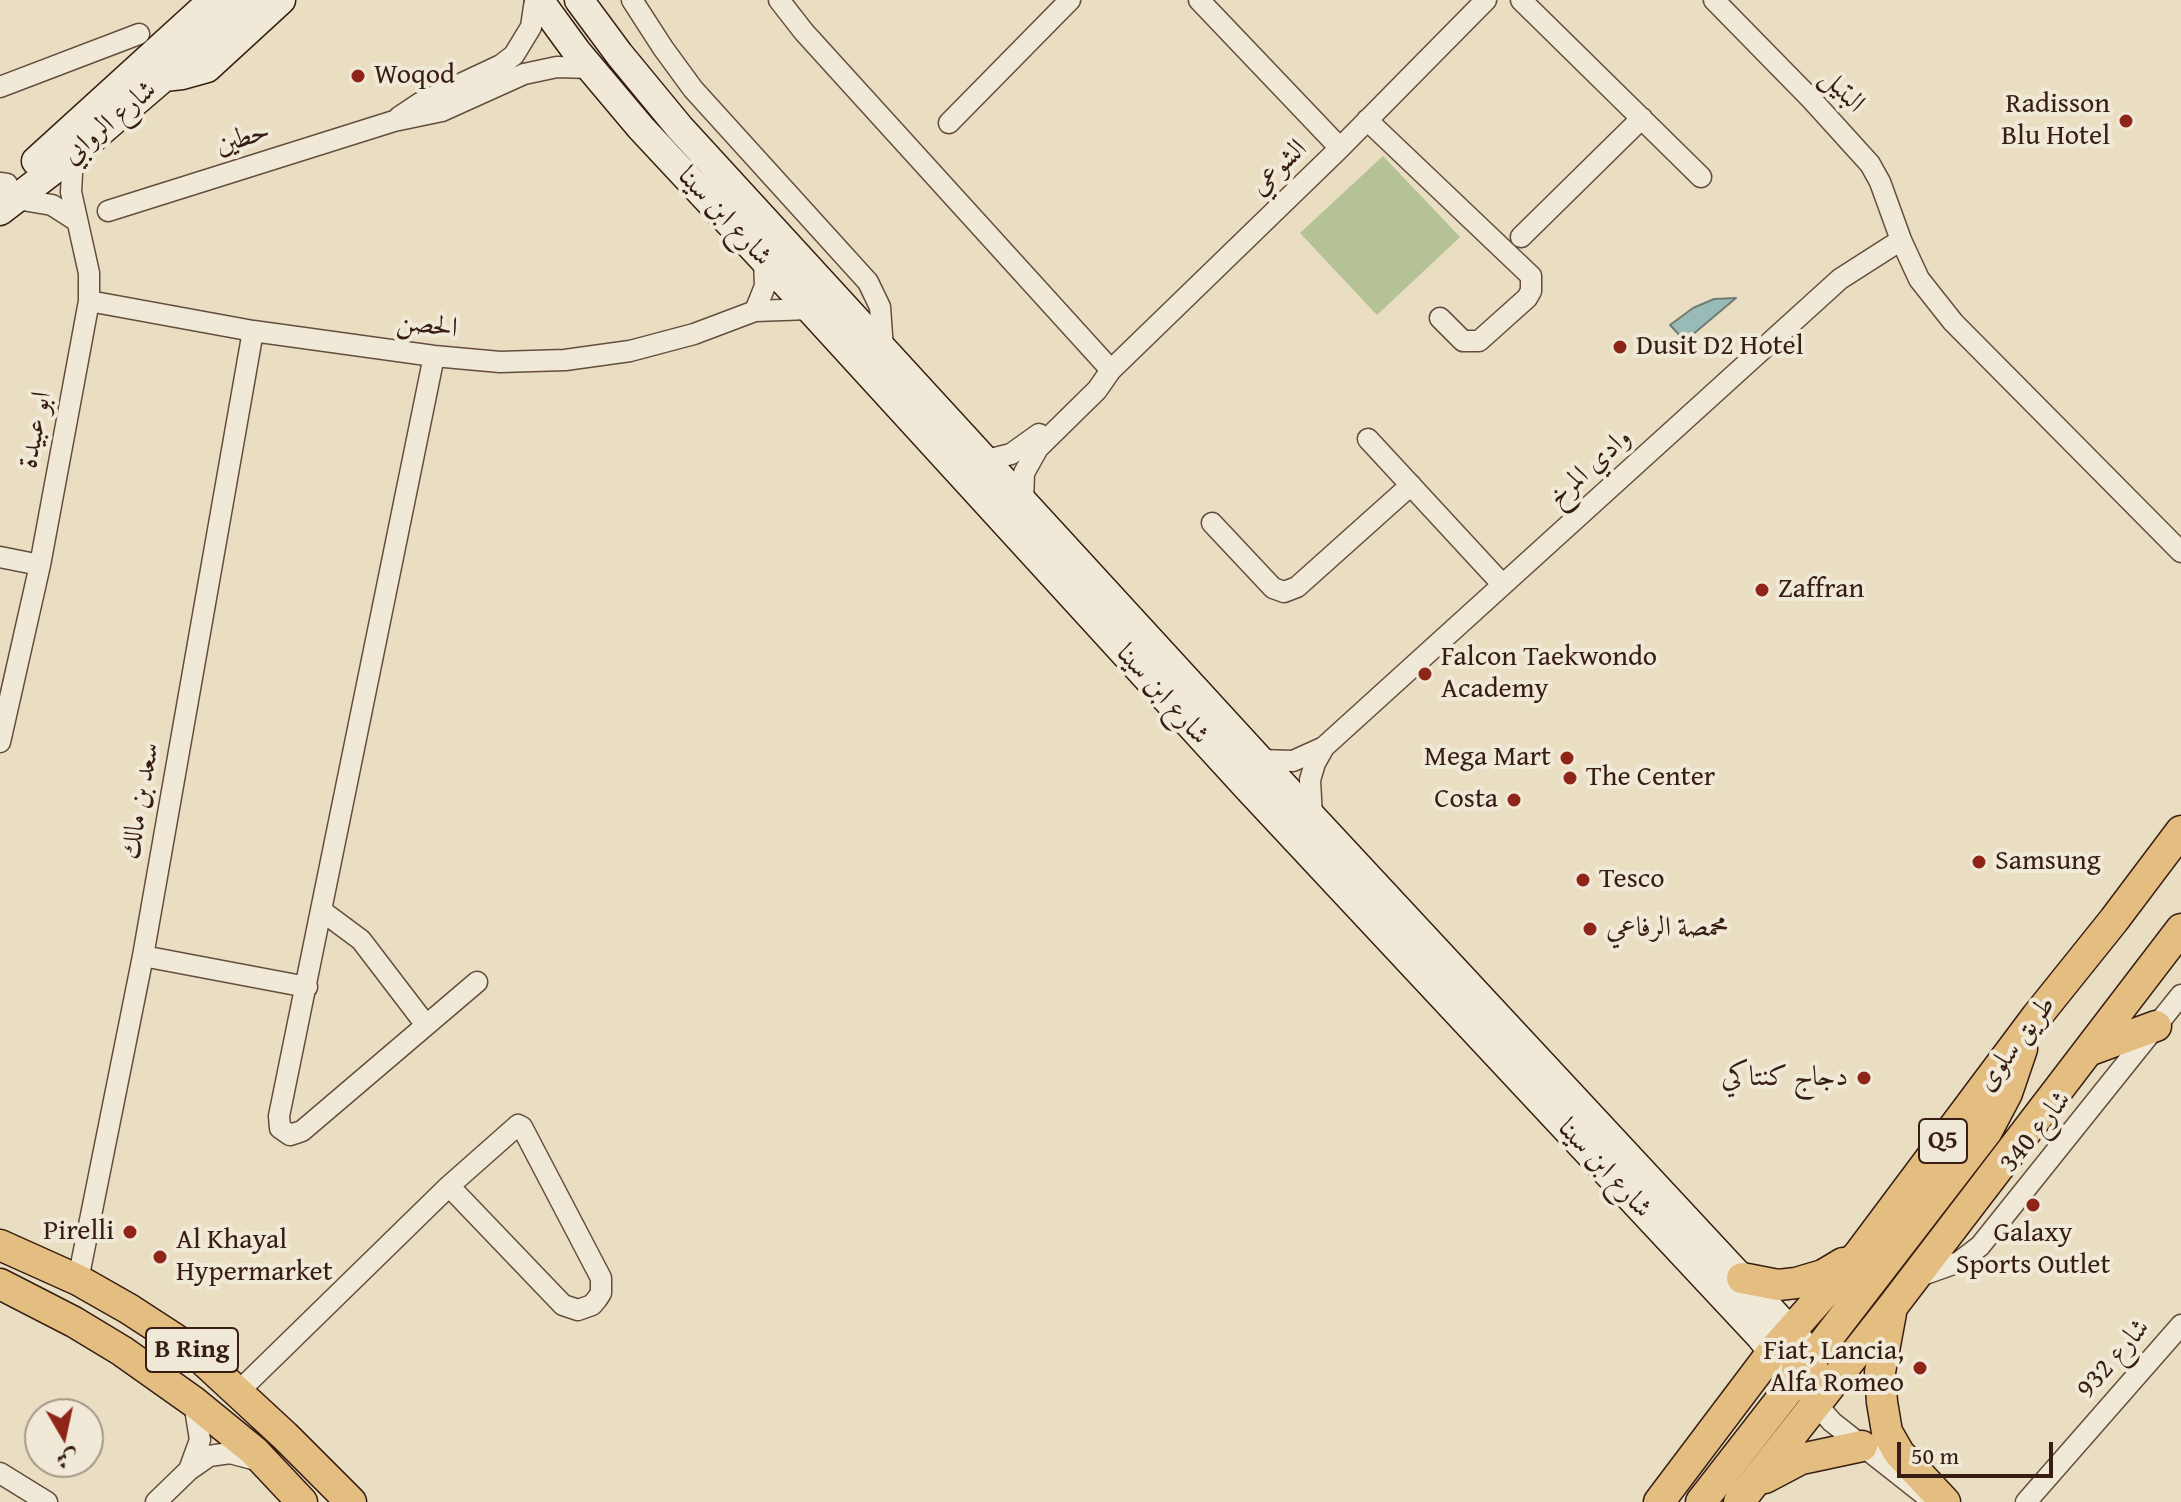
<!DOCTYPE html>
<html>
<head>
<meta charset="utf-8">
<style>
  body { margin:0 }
  #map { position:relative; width:2181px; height:1502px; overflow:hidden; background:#e9ddc2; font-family:"Gentium Book Plus",Amiri,serif }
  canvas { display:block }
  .north { position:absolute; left:24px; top:1398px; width:80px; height:80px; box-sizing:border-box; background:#f1e9d7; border:2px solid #a79788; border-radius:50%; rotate:171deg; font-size:22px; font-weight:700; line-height:32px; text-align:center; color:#371d12 }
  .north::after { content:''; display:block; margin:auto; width:28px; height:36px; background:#8f2418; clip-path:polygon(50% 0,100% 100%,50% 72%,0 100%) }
  .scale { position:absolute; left:1897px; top:1442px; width:156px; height:36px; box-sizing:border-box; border:4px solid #371d12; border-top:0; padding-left:10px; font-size:24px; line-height:28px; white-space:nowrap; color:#371d12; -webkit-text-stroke:6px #f1e9d7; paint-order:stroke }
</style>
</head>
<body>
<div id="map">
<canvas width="2181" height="1502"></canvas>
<div class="north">ش</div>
<div class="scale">50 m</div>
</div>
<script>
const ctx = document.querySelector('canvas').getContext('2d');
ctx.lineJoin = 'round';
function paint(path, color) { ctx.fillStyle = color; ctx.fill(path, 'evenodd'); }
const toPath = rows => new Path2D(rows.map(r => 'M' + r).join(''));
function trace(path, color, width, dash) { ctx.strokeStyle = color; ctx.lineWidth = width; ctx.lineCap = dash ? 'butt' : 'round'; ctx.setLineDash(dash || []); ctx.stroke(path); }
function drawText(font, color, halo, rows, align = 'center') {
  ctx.font = font + ' "Gentium Book Plus",Amiri,serif'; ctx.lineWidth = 8; ctx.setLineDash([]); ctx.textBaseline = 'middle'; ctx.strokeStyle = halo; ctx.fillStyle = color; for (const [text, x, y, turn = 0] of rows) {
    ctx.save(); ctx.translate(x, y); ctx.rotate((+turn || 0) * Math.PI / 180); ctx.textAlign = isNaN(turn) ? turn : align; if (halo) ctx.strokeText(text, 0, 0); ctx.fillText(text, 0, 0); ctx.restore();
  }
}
paint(toPath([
  [1383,156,1460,237,1377,315,1300,233]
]), '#b4c295');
const water = toPath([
  [1736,298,1685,341,1670,325,1693,308,1714,299,1736,298]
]);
paint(water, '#98bbb8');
trace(water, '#717c76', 2);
const street = toPath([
  [632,0,663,48,693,89,868,282,880,307,883,349],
  [779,0,804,32,1111,370],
  [1199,0,1340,148],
  [1521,0,1701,177],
  [1714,0,1812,100,1870,164,1880,182,1901,240,1919,279,1953,322,2181,552],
  [0,87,139,34],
  [399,117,420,103,501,65,514,55,531,27,535,0],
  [1367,120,1531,276,1531,291,1527,298,1479,341,1463,341,1440,318],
  [949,123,1070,0],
  [0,183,7,184],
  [17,199,52,205,77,221],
  [108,211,394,121,442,111,524,74,557,67,590,68],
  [1521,237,1642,118],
  [89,301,253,331,434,356,500,362,565,360,630,351,694,334,755,311,810,309],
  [755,311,765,286,764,260],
  [434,356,279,1116,280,1128,290,1135,302,1131,477,982],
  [1368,439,1502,584],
  [987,460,1011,454,1039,434],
  [1023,501,1024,473,1038,448,1097,390,1111,370,1340,148,1486,0],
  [1212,523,1273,588,1284,592,1297,587,1411,485],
  [0,557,40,565],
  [0,742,40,565,89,301,89,273,71,192,73,155],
  [1259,760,1293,761,1324,747,1840,279,1901,240],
  [1312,817,1310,780,1315,763,1324,747],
  [322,911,361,940,426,1025],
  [143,956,307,987],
  [1914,1278,1959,1262,1980,1246,2181,995],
  [78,1280,143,956,253,331],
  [238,1392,449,1186,518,1125,522,1127,601,1278,601,1293,597,1299,592,1305,578,1310,563,1305,449,1186],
  [1816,1404,1832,1422,1926,1496],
  [189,1470,200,1440,194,1402],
  [0,1473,47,1502],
  [156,1502,189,1470,209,1456,230,1453,260,1461],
  [2026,1502,2181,1325]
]);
const secondary = toPath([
  [539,0,577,52,641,128,810,309,1248,788,1760,1336,1788,1370],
  [579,0,619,54,680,128,1312,817,1805,1347],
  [164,77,182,75,207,68,281,0],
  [36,161,213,0],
  [0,211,73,155,164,77,247,0]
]);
const primary = toPath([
  [2088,1051,2156,1026],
  [0,1245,78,1280,129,1309,192,1350,285,1436,351,1502],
  [1742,1278,1778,1285,1796,1283,1823,1275,1843,1263],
  [0,1284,74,1322,122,1351,194,1402,254,1451,302,1502],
  [1891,1313,1880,1372,1882,1402,1887,1432,1899,1453,1945,1502],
  [1816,1404,1810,1381,1813,1357,1987,1131,2007,1093,2022,1049],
  [1765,1478,1801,1459,1862,1446],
  [1659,1502,1773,1351,1859,1254,2037,1016,2114,920,2181,831],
  [1701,1502,1796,1380,1798,1352],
  [1739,1502,1892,1307,2181,929]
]);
trace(street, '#644d3e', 23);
trace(secondary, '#371d12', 31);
trace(primary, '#371d12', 33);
trace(street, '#f1e9d7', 20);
trace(secondary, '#f1e9d7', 28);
trace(primary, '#e4be81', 30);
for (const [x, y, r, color] of [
  [358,76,8,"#8f2418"],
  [2126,121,8,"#8f2418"],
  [1620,347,8,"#8f2418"],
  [1762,590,8,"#8f2418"],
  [1425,674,8,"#8f2418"],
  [1567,758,8,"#8f2418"],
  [1570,778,8,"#8f2418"],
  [1514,800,8,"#8f2418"],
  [1979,862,8,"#8f2418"],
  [1583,880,8,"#8f2418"],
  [1590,929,8,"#8f2418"],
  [1864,1078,8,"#8f2418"],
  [2033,1205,8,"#8f2418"],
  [130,1232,8,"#8f2418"],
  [160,1257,8,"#8f2418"],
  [1920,1368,8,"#8f2418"]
]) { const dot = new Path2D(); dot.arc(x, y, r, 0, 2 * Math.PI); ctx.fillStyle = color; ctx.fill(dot); trace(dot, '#f1e9d7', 3); }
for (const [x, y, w] of [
  [1943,1141,48],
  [192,1350,92]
]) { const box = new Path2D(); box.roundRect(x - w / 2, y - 22, w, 44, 6); ctx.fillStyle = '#f1e9d7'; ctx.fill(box); trace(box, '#371d12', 2); }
drawText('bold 26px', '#371d12', null, [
  ["Q5",1943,1141],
  ["B Ring",192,1350]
]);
drawText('28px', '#371d12', '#f1e9d7', [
  ["Woqod",374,76],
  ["Radisson",2110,105,"right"],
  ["Blu Hotel",2110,137,"right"],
  ["Dusit D2 Hotel",1636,347],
  ["Zaffran",1778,590],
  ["Falcon Taekwondo",1441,658],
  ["Academy",1441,690],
  ["Mega Mart",1551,758,"right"],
  ["The Center",1586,778],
  ["Costa",1498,800,"right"],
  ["Samsung",1995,862],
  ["Tesco",1599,880],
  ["محمصة الرفاعي",1606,929],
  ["دجاج كنتاكي",1848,1078,"right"],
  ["Pirelli",114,1232,"right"],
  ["Galaxy",2033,1234,"center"],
  ["Sports Outlet",2033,1266,"center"],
  ["Al Khayal",176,1241],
  ["Hypermarket",176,1273],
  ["Fiat, Lancia,",1904,1352,"right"],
  ["Alfa Romeo",1904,1384,"right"]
], 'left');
drawText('28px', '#371d12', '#f1e9d7', [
  ["البتيل",1842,91,46],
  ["شارع الروابي",110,123,-40],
  ["حطين",243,139,-17],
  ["الشوعي",1279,168,-44],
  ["شارع ابن سينا",724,217,47],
  ["الحصن",427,326,7],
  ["ابو عبيدة",36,430,-79],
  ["وادي المرخ",1590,468,-42],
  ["شارع ابن سينا",1162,695,48],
  ["سعد بن مالك",141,801,-80],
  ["طريق سلوى",2017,1044,-53],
  ["شارع 340",2036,1132,-51],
  ["شارع ابن سينا",1604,1169,47],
  ["شارع 932",2114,1359,-49]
]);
</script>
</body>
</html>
